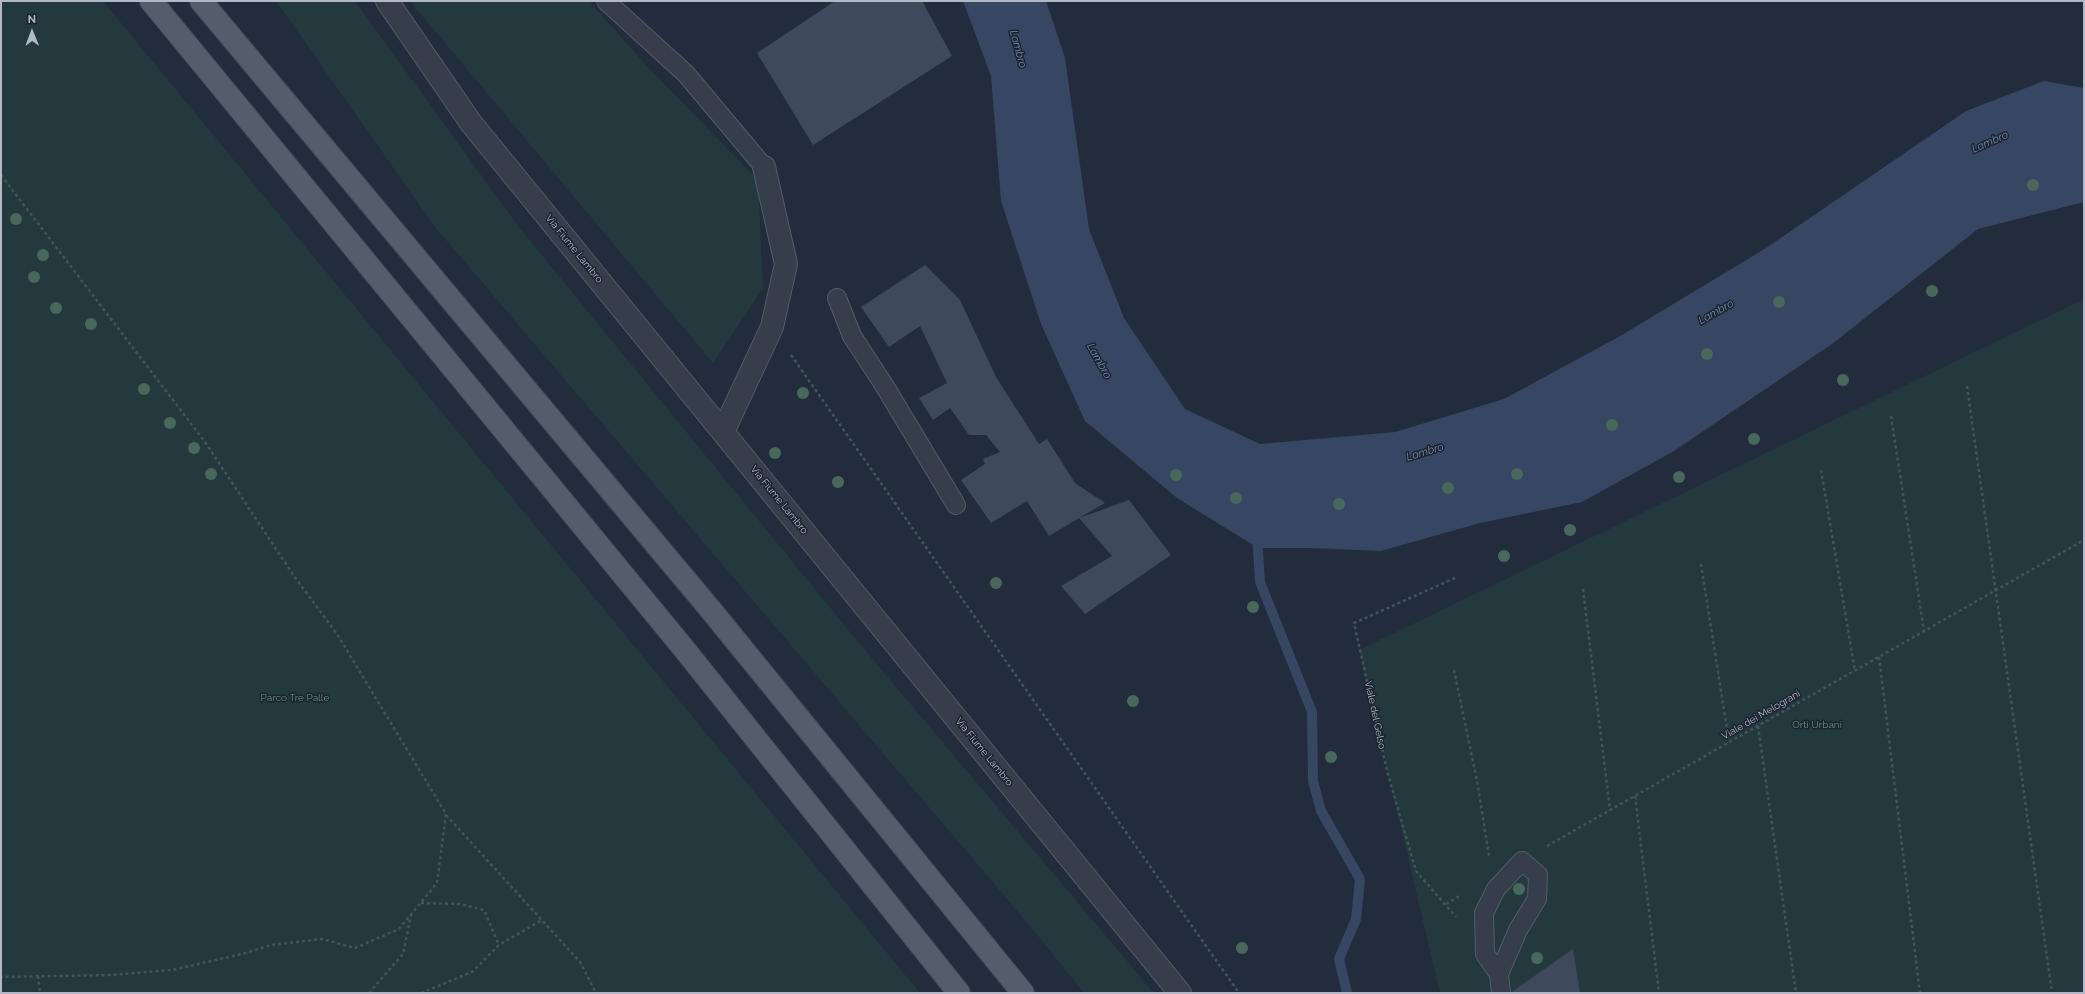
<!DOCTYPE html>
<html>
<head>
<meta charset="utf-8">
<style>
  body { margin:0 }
  #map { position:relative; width:2085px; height:994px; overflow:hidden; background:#222c3c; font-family:Raleway,sans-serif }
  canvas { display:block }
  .frame { position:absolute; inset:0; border:2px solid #b1b9c7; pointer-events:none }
  .north { position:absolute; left:12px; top:12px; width:40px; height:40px; -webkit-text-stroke:3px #1b2331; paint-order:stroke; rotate:359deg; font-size:11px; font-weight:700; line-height:16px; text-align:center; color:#b1b9c7 }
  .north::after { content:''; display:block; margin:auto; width:14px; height:18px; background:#b1b9c7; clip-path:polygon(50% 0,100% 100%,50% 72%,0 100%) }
</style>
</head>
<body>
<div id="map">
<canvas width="2085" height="994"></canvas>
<div class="frame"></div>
<div class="north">N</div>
</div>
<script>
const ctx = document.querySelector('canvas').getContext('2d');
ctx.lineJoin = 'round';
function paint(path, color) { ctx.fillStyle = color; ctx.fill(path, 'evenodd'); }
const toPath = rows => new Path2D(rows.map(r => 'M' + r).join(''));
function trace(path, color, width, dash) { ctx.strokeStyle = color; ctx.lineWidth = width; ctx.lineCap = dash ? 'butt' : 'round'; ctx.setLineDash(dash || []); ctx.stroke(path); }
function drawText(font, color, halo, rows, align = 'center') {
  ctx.font = font + ' Raleway,sans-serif'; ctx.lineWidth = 3; ctx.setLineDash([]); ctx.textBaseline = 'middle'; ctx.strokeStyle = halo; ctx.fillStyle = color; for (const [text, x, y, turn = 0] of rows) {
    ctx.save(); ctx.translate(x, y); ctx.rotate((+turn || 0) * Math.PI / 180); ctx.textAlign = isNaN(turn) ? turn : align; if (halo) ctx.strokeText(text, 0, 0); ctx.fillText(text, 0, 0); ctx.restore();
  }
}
paint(toPath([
  [1,1,103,1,920,993,1,993],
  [276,1,355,1,518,226,854,637,1154,993,1084,993,1030,926,435,227],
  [410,1,589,1,646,65,758,180,763,288,713,363],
  [2084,299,2084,993,1440,993,1359,650]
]), '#24393d');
paint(toPath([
  [963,1,1046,1,1065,58,1089,229,1124,318,1185,409,1260,444,1395,432,1504,399,1622,335,1766,248,1966,111,2044,81,2084,88,2084,202,1978,229,1832,344,1674,451,1582,502,1480,523,1381,551,1311,548,1258,548,1177,498,1085,421,1041,324,1001,201,991,76]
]), '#364663');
trace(toPath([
  [1257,534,1260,582,1312,712,1313,781,1321,811,1360,879,1356,919,1339,959,1347,993]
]), '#364663', 10);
paint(toPath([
  [835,1,922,1,952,56,813,145,757,53],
  [925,265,960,300,996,377,1039,444,1047,439,1075,483,1105,503,1079,518,1129,500,1171,555,1085,614,1061,586,1112,556,1079,518,1049,536,1027,501,991,523,961,480,985,464,983,459,1000,452,986,435,969,435,950,408,933,420,919,398,947,383,920,326,889,347,861,307],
  [1573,949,1580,993,1513,993,1513,991]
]), '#3e4a5b');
const lane = toPath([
  [606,1,686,74,764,167],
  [837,298,852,336,884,385,956,505],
  [1499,974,1485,954,1484,913,1496,889,1522,861,1538,875,1537,899,1518,930,1499,974,1501,993]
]);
const street = toPath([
  [387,1,471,123,1180,993],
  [723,432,772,327,786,264,764,167]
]);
const primary = toPath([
  [151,1,685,650,959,993],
  [201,1,710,609,1023,993]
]);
trace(lane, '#545c6a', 20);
trace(street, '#545c6a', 24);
trace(primary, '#3f4755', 24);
trace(toPath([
  [1,175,205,442,294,576,337,634,446,814,437,883,399,929,355,948,322,939,271,945,242,954,172,970,111,975,1,977],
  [791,355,1239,993],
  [1967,386,2052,993],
  [1891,416,1924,631],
  [1821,470,1855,671],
  [1701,564,1729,742],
  [1455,578,1354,623,1387,771,1416,871,1456,917],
  [1583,589,1610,810],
  [1879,657,1920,993],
  [1454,670,1477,781,1489,856],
  [1758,726,1796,993],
  [1635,796,1659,993],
  [446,815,580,962,596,993],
  [1547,846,2084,540],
  [421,903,460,904,484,910,499,945],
  [1446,904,1461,895],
  [38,976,40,993],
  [369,993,403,954,411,915],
  [421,993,472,972,499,945,542,920]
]), '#42565a', 2.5, [3, 3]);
trace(lane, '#363e4c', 18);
trace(street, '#363e4c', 22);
trace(primary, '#545d6c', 22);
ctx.fillStyle = '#48685c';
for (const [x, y] of [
  [2033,185],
  [16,219],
  [43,255],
  [34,277],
  [1932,291],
  [1779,302],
  [56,308],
  [91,324],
  [1707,354],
  [1843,380],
  [144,389],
  [803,393],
  [170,423],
  [1612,425],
  [1754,439],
  [194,448],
  [775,453],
  [211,474],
  [1517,474],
  [1176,475],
  [1679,477],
  [838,482],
  [1448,488],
  [1236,498],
  [1339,504],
  [1570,530],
  [1504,556],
  [996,583],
  [1253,607],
  [1133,701],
  [1331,757],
  [1519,889],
  [1242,948],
  [1537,958]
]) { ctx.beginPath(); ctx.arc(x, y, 6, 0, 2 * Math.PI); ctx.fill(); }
drawText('10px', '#b1b9c7', '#1b2331', [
  ["Via Fiume Lambro",574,249,51],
  ["Via Fiume Lambro",779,500,51],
  ["Viale del Gelso",1375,715,78],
  ["Viale dei Melograni",1761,715,-30],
  ["Via Fiume Lambro",984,752,51]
]);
drawText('10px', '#689976', '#1b2331', [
  ["Parco Tre Palle",295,698],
  ["Orti Urbani",1817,725]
]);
drawText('italic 11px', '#798eb0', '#1b2331', [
  ["Lambro",1018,49,75],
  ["Lambro",1990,142,-24],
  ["Lambro",1716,312,-30],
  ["Lambro",1099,361,61],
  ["Lambro",1425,452,-17]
]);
</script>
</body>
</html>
